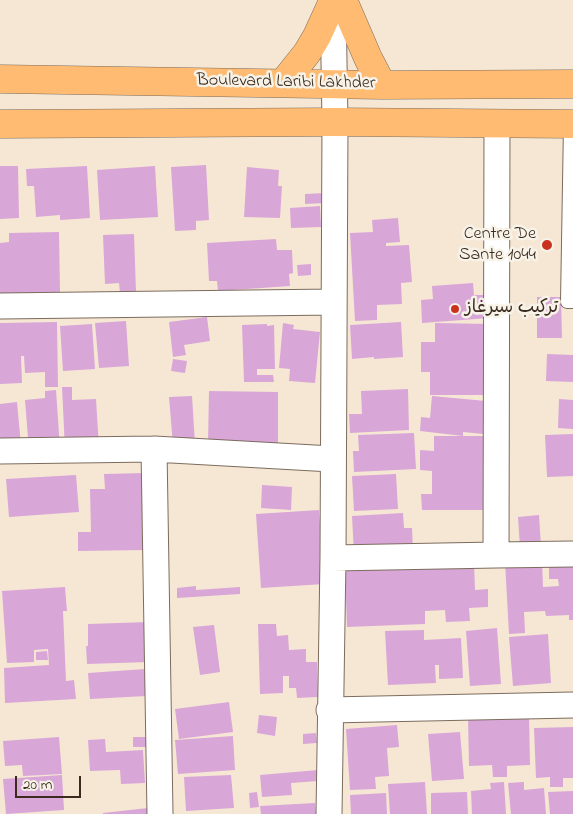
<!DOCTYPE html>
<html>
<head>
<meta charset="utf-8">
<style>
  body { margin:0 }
  #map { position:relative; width:573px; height:814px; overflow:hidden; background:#f6e7d4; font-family:"Indie Flower",sans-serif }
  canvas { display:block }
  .scale { position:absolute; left:15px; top:776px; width:66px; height:22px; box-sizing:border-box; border:2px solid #3b2a1e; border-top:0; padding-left:6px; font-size:15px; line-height:18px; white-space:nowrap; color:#3b2a1e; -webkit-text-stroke:4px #f7f3e8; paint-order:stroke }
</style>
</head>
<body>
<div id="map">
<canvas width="573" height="814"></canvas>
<div class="scale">20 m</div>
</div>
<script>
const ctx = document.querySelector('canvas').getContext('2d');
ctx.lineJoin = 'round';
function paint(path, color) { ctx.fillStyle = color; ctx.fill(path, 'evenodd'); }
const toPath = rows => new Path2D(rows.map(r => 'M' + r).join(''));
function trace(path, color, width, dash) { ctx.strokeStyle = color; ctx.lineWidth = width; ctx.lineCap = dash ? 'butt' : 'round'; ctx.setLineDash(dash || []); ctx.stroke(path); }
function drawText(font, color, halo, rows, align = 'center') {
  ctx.font = font + ' "Indie Flower","Playpen Sans Arabic",sans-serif'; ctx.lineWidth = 5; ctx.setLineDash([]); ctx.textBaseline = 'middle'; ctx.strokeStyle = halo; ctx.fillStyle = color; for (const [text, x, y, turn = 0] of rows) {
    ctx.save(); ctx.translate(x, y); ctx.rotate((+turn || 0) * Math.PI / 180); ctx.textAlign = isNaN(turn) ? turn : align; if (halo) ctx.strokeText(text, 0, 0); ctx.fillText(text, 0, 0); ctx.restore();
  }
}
paint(toPath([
  [206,165,209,220,196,221,196,230,175,231,171,167],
  [0,166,18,166,19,218,0,219],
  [87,166,90,218,60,220,60,215,36,217,34,186,27,186,26,169],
  [155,166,158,217,100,220,97,170],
  [247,167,279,170,278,186,282,186,280,218,244,217],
  [325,193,325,203,305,204,305,194],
  [320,206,321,227,291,228,290,208],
  [398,218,400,242,386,243,386,246,409,245,412,282,401,283,402,304,377,305,377,320,355,321,350,233,373,232,372,220],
  [59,232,60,293,0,294,0,243,9,242,9,233],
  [134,234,136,292,120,293,119,283,105,284,103,235],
  [276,239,277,250,292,250,293,273,289,274,290,286,218,291,217,281,209,281,207,243],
  [311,264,311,275,298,276,297,265],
  [473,283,474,295,488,295,489,318,422,323,421,300,433,299,432,286],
  [537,297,561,297,562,338,537,338],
  [207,317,210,341,184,345,186,355,173,357,169,322],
  [126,321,129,366,99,368,95,323],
  [57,322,58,387,45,387,45,372,25,373,24,356,21,356,22,383,0,384,0,323],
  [401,322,403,357,374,359,374,357,352,359,350,325],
  [283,323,294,325,293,329,320,332,315,383,289,381,290,369,279,368],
  [435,323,489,324,488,395,430,395,430,372,421,372,421,342,435,342],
  [92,324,95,369,63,371,60,326],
  [267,324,267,326,274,325,275,369,257,369,257,375,273,375,274,382,244,382,242,325],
  [547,354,573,355,573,382,546,381],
  [173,359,187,361,185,373,171,371],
  [62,387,72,387,72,400,96,399,99,447,65,449],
  [408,389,409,430,350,433,349,414,362,414,361,391],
  [56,390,60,448,29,450,25,400,45,398,45,391],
  [209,391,278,392,278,445,208,444],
  [192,396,195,444,173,445,169,397],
  [432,396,486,401,483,434,463,432,463,436,420,431,421,417,430,418],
  [559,399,573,400,573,429,558,428],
  [17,402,21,445,0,448,0,404],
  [414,433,416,469,354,472,353,451,359,451,358,435],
  [573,434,573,476,547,477,545,435],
  [434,436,483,436,483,475,489,475,489,510,422,510,421,494,432,494,432,471,420,470,420,450,434,451],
  [146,473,145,550,78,551,78,532,91,532,90,489,105,489,104,474],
  [396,474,398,509,354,511,352,476],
  [76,475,79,512,9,517,6,479],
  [262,485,292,487,291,510,261,508],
  [319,510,324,584,261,588,256,514],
  [403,513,404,528,412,528,413,551,354,554,352,516],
  [539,515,541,546,520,547,518,517],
  [542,560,543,587,559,586,558,579,549,579,549,561,573,560,573,620,569,620,569,615,546,616,545,611,524,612,525,633,509,634,505,562],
  [474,562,475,590,488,589,488,607,469,608,470,621,446,622,445,610,425,611,425,624,347,627,345,566],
  [196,586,196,590,240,587,240,594,177,598,177,588],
  [65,587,67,611,63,611,66,681,74,680,76,699,5,703,4,668,49,665,48,649,34,650,34,662,7,663,2,591],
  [148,622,149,662,87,664,86,646,88,646,88,624],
  [258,624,276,624,277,636,288,635,289,650,306,649,306,662,317,662,318,697,297,698,296,688,289,688,289,676,283,676,283,693,260,694],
  [214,625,220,672,200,675,193,627],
  [497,628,501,684,470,686,466,631],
  [424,630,424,640,461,638,463,678,439,679,439,665,435,665,436,683,388,685,385,631],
  [548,634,551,683,513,686,509,637],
  [47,651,48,660,36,660,36,652],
  [145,669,147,696,90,699,88,673],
  [229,702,233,732,179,739,175,709],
  [529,713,530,765,507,766,507,777,493,777,492,765,469,766,468,715],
  [259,715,277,717,275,736,257,733],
  [397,725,399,747,387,748,389,776,375,777,376,789,350,790,346,729],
  [573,727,573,778,563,778,563,787,550,787,550,777,536,778,534,728],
  [460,732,464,779,432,781,428,734],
  [316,733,317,743,303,744,303,734],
  [233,736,235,770,178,774,175,740],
  [59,737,62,774,23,776,22,765,5,766,3,741],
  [133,737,148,737,148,747,133,747],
  [105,739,106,752,143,750,145,783,121,784,120,770,90,771,88,740],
  [318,770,318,781,291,783,292,795,262,797,260,775],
  [62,775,64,810,6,814,3,779],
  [231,775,234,808,186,811,184,777],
  [425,782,427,814,390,814,388,784],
  [504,782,506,814,472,814,471,791,491,789,490,783],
  [524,782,524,790,544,788,546,814,511,814,508,783],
  [573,791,573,814,550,814,548,792],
  [257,792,259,807,250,808,249,793],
  [467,792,468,814,431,814,431,793],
  [386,793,387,814,351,814,350,795],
  [315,803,316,814,261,814,260,806],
  [148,808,148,814,103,814,103,813]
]), '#d9a6d8');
const service = toPath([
  [570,124,567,302,573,302]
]);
const minor = toPath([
  [497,124,496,555,573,554],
  [0,306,334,302],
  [154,449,160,814],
  [0,451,154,449,332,459],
  [333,558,496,555],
  [329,710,573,705],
  [329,814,333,558,335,122,333,0]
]);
const primary = toPath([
  [343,0,368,58,382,85],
  [0,79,382,85,573,84],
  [283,83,307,53,317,36,333,1],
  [0,124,335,122,573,124]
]);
trace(service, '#7c6c5e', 14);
trace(minor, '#7c6c5e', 27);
trace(primary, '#7c6c5e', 29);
trace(service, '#fff', 12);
trace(minor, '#fff', 25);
trace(primary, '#ffbb71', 28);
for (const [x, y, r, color] of [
  [547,245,6,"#c8321e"],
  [455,309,5,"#c8321e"]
]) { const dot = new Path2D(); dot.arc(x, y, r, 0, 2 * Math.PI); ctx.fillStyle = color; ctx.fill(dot); trace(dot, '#f7f3e8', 2); }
drawText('18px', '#3b2a1e', '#f7f3e8', [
  ["Boulevard Laribi Lakhder",286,83,1]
]);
drawText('18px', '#3b2a1e', '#f7f3e8', [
  ["Centre De",536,235],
  ["Sante 1044",536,256],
  ["تركيب سيرغاز",465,309,"left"]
], 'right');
</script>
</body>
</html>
